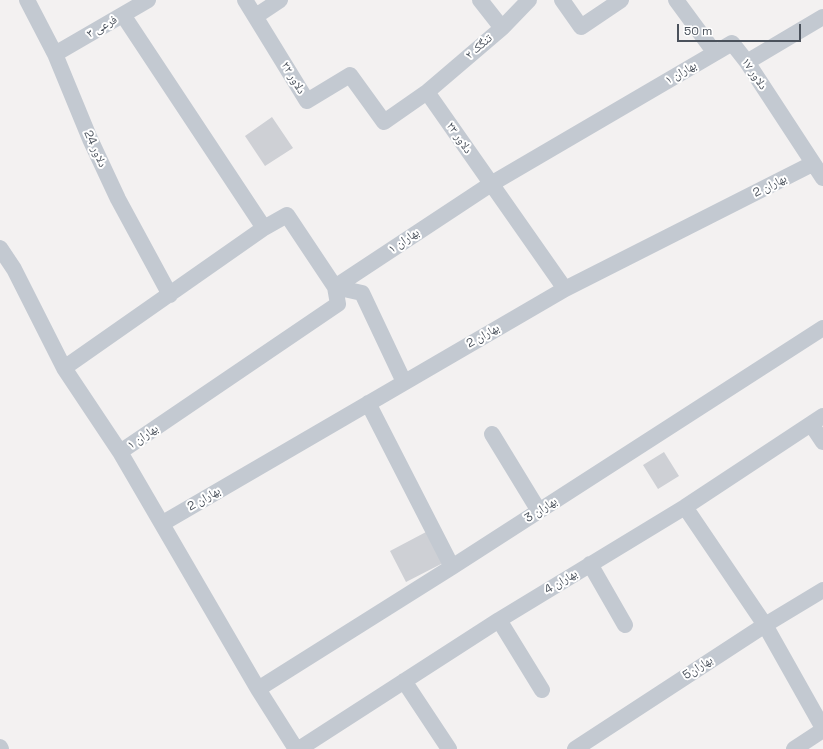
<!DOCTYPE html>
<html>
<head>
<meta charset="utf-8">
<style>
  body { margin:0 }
  #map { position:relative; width:823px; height:749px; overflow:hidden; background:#f3f1f1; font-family:"Space Grotesk",sans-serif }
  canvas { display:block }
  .scale { position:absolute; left:677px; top:24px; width:124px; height:18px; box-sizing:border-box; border:2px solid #4b525c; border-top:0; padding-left:5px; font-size:12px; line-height:14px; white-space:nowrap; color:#4b525c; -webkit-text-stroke:3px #fff; paint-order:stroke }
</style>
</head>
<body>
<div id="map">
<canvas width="823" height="749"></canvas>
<div class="scale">50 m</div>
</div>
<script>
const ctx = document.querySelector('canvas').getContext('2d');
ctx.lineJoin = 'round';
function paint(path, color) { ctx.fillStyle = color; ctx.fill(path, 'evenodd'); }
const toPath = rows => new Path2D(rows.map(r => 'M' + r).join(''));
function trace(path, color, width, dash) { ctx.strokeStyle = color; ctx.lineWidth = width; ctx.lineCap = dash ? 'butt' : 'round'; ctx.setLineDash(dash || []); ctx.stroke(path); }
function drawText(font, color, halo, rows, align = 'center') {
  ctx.font = font + ' "Space Grotesk","Noto Naskh Arabic",sans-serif'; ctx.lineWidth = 4; ctx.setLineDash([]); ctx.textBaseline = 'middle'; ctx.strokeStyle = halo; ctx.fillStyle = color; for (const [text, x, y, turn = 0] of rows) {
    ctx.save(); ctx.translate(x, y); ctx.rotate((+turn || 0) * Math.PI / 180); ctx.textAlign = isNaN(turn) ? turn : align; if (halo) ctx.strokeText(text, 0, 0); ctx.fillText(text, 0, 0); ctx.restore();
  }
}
paint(toPath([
  [272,117,293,148,265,166,245,136],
  [664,452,679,476,658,489,643,465],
  [426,532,443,563,406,582,390,551]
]), '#ced0d5');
trace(toPath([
  [27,0,55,54,90,139,118,199,170,295],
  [245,0,307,101,350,75,384,122,427,92,502,28,529,0],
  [480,0,502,28],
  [562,0,581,27,621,0],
  [676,0,715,53,732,43,747,62,823,178],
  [123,15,264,228],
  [256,16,280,0],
  [55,54,148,0],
  [747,62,823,17],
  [427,92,565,289],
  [0,248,14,269,64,368,120,452,258,689,296,749],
  [64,368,264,228,287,215,335,287,362,293,404,382],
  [368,403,452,567],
  [811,424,823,442],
  [492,434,539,511],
  [120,452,338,304,335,287,491,184,715,53],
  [685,507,765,625,823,728],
  [163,523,565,289,812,164],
  [590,564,625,625],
  [499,620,542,690],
  [404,681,449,749],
  [258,689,452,567,823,328],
  [0,747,1,749],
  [299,749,499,620,685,507,823,416],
  [575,749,765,625,823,590],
  [794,749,823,730]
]), '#c3c9d1', 16);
drawText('12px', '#4b525c', '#fff', [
  ["فرعی ۳",102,27,-30],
  ["تنگک ۲",479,47,-41],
  ["بهاران ۱",681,73,-30],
  ["دلاور ۱۷",754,74,56],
  ["دلاور ۲۲",293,78,59],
  ["دلاور ۲۳",459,138,55],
  ["دلاور 24",95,149,66],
  ["بهاران 2",770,186,-27],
  ["بهاران ۱",404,241,-34],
  ["بهاران 2",483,336,-30],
  ["بهاران ۱",143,437,-34],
  ["بهاران 2",204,499,-30],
  ["بهاران 3",541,510,-33],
  ["بهاران 4",561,582,-31],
  ["بهاران5",698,668,-33]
]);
</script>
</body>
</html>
